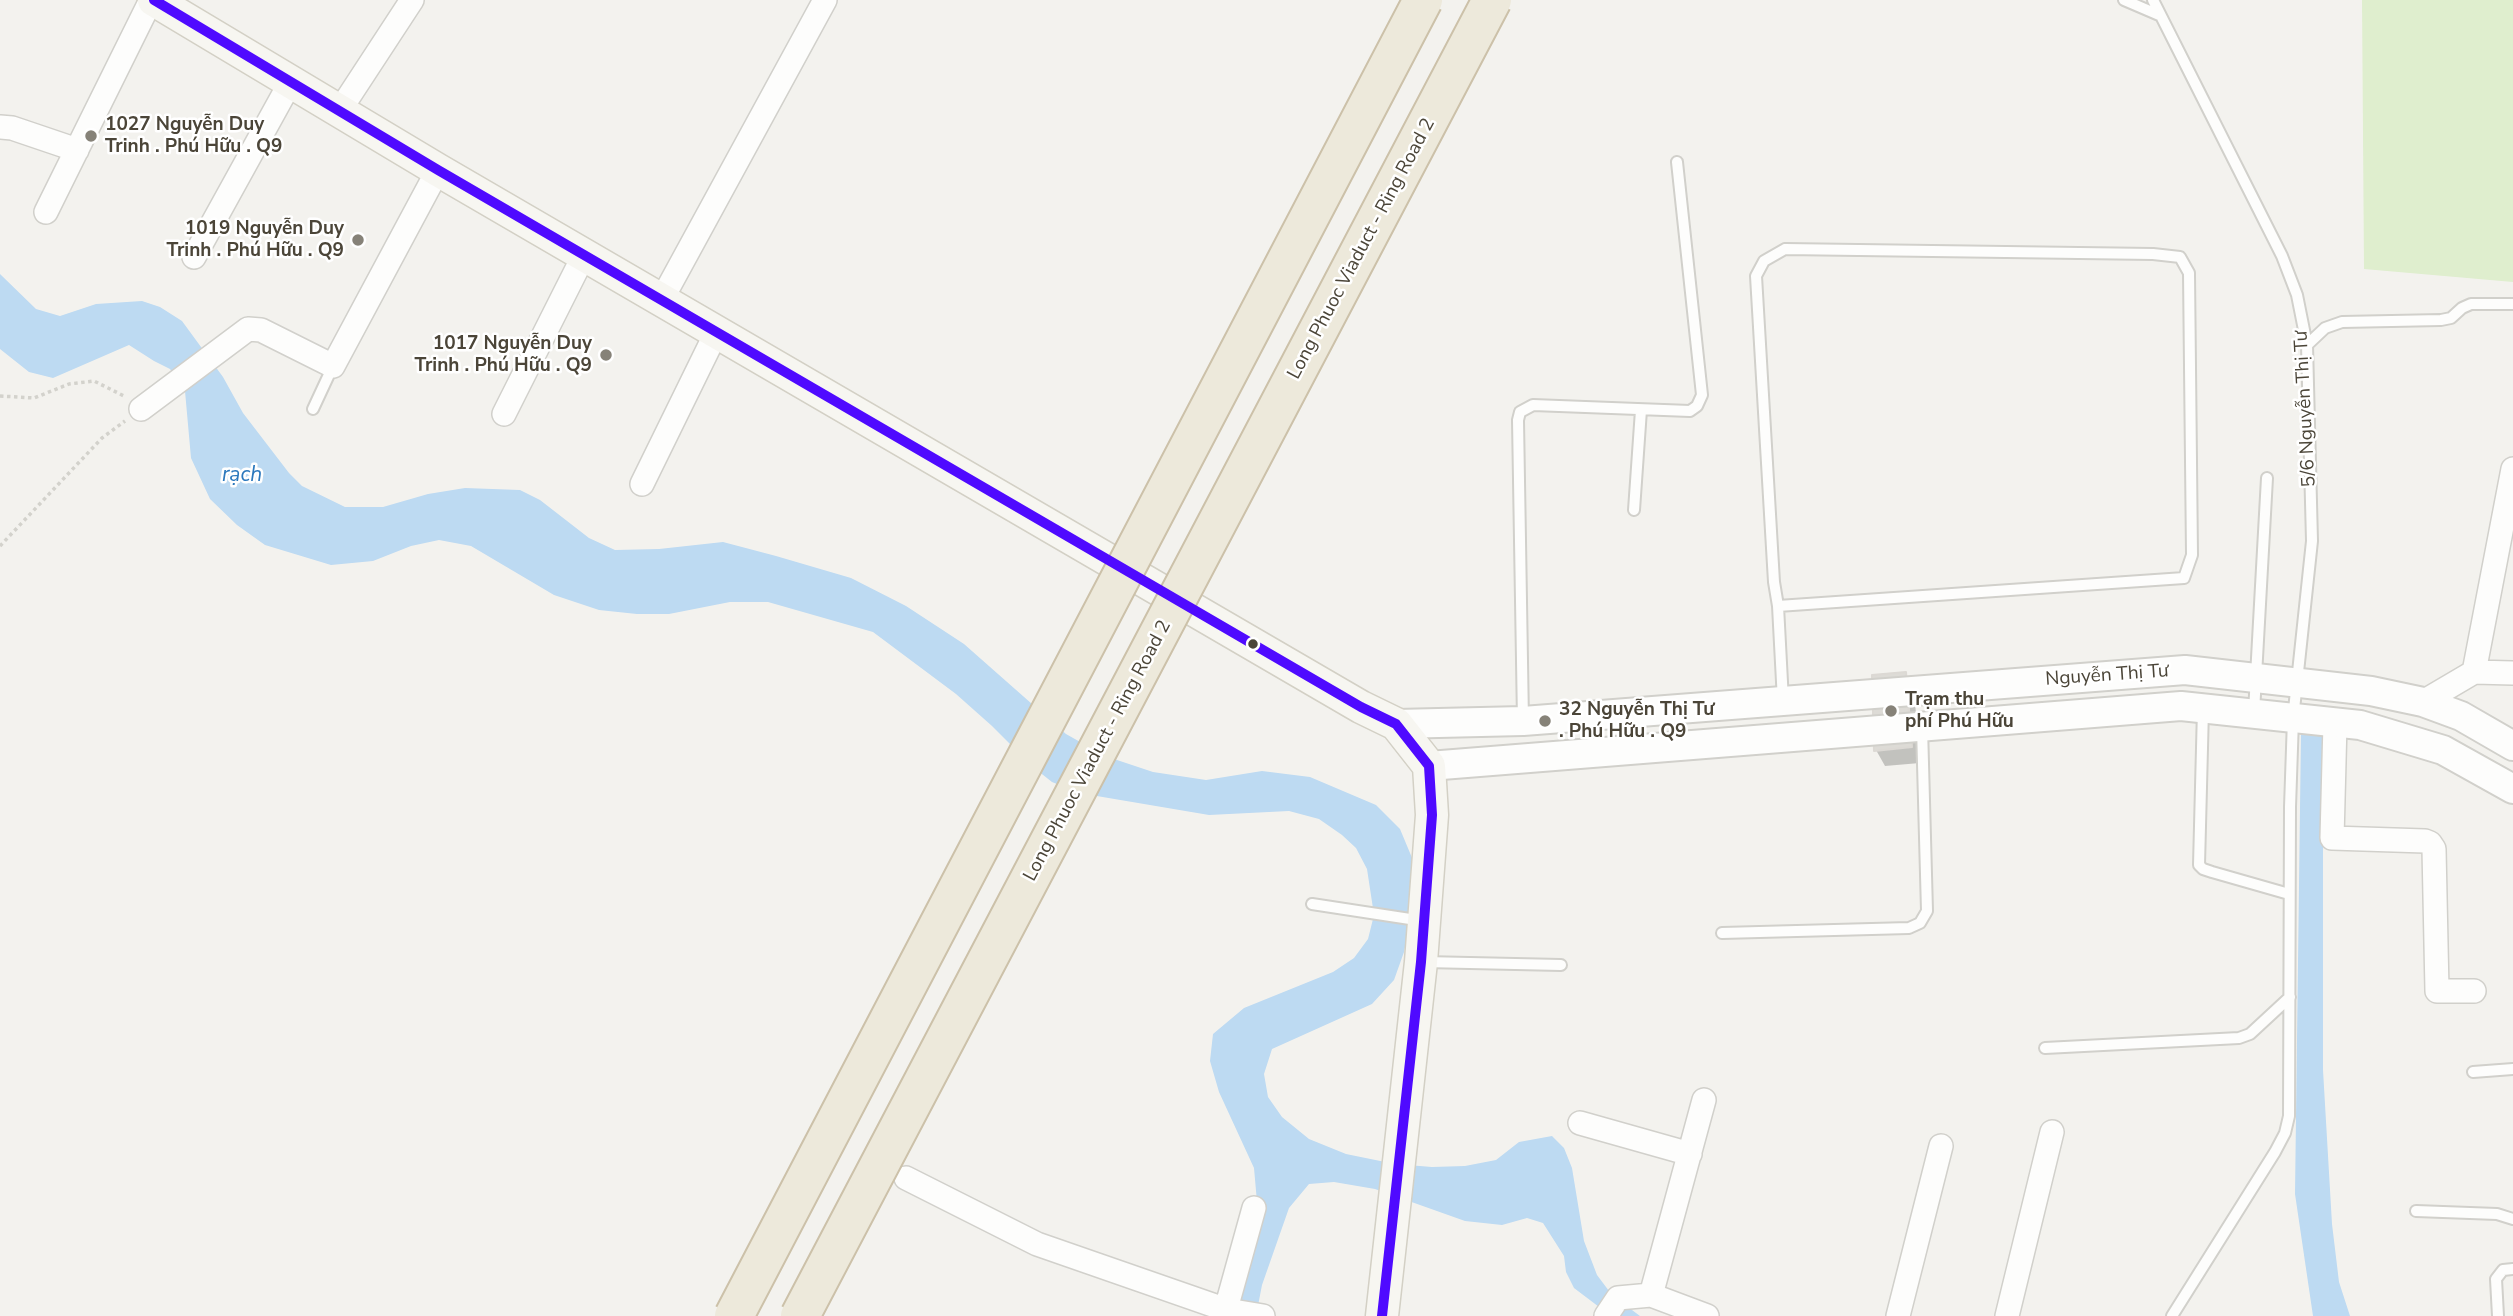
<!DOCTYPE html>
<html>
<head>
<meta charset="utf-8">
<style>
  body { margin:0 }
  canvas { display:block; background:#f3f2ee }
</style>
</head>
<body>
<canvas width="2513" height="1316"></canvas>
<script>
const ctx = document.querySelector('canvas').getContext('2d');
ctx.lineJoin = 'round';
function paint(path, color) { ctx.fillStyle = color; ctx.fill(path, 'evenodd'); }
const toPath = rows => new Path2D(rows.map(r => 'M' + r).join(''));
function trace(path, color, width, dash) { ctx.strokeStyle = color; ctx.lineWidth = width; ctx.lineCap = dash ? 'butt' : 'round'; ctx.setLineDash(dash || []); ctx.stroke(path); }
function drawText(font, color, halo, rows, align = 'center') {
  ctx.font = font + ' "Nunito Sans",sans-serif'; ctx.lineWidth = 5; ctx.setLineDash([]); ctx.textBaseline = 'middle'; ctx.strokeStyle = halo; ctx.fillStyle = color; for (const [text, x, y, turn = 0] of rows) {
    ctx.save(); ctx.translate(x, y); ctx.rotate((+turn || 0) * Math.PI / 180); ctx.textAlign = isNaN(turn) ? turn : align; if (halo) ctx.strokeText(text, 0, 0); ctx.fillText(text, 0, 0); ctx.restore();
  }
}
paint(toPath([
  [2362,0,2513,0,2513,282,2364,269]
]), '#dfeece');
paint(toPath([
  [0,274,36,309,60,316,96,304,142,301,160,307,182,321,223,377,243,413,289,473,302,486,345,507,383,507,428,494,465,488,520,490,540,500,589,538,615,550,659,549,723,542,776,556,851,578,906,606,964,644,1066,734,1105,756,1153,772,1206,780,1262,771,1310,777,1376,805,1400,829,1415,865,1414,902,1404,952,1394,980,1372,1004,1272,1049,1264,1074,1268,1097,1282,1117,1309,1139,1346,1154,1395,1164,1432,1167,1465,1166,1496,1160,1519,1142,1552,1136,1564,1148,1572,1168,1584,1241,1597,1275,1612,1295,1640,1316,1611,1316,1574,1288,1566,1272,1564,1256,1543,1223,1527,1218,1502,1225,1465,1221,1375,1189,1334,1182,1309,1184,1289,1208,1262,1285,1256,1316,1227,1316,1257,1202,1254,1168,1219,1092,1210,1061,1213,1034,1244,1008,1333,972,1354,958,1368,939,1374,915,1367,869,1356,848,1342,835,1319,819,1289,811,1209,815,1079,793,1052,782,1033,767,992,726,956,694,873,632,768,602,730,602,669,614,637,614,599,610,554,595,471,546,439,540,411,546,373,561,331,565,265,545,237,525,210,499,191,458,185,391,170,369,154,361,129,345,53,378,29,372,0,349],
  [2301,731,2328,731,2323,851,2323,1070,2332,1224,2339,1282,2350,1316,2313,1316,2295,1194]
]), '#bddaf2');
paint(toPath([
  [1905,674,1914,690,1920,763,1885,766,1876,750]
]), '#0003');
const building = toPath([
  [1906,672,1912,747,1874,751,1872,675,1906,672]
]);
paint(building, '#dddbd6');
trace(building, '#dcd9d4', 2);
const service = toPath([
  [2124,0,2159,15],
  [2153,0,2282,256,2297,295,2307,345,2312,541,2293,719,2290,807,2289,1116,2285,1133,2275,1152,2172,1316],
  [1785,249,2153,254,2180,257,2189,273,2192,555,2184,578,1778,606,1774,582,1756,276,1764,261,1785,249],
  [2307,345,2325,328,2342,322,2441,320,2451,318,2462,308,2471,304,2513,304],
  [313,409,333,366],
  [1634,510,1641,410],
  [1778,606,1783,701],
  [2203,709,2199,865,2203,869,2212,872,2289,894],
  [2254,712,2267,478],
  [1523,721,1518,420,1520,412,1533,405,1690,411,1697,406,1702,395,1677,162],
  [1312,904,1423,921],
  [1722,933,1909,928,1920,923,1927,911,1922,727],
  [1424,962,1561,965],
  [2045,1048,2239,1038,2250,1034,2290,997],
  [2473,1072,2513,1069],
  [2416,1211,2497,1214,2513,1219],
  [2498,1316,2496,1279,2503,1270,2513,1269]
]);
const minor = toPath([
  [340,110,412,0],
  [0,127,12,128,77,150],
  [46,212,151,0],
  [194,257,290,83],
  [662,299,825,0],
  [141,409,248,329,261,330,333,366,438,170],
  [504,414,584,255],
  [642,484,717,331],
  [2474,672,2513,469],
  [2423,702,2474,672,2513,673],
  [2335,723,2332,838,2425,841,2430,843,2434,849,2437,991,2474,991],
  [1580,1123,1690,1154],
  [906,1178,1037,1244,1227,1310,1263,1316],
  [1651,1295,1707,1316],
  [1224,1316,1254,1208],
  [1606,1316,1618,1298,1651,1295,1704,1100],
  [1898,1316,1941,1146],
  [2007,1316,2052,1132]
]);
const tertiary = toPath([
  [1396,724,1523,721,2185,670,2371,691,2423,702,2461,716,2513,746],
  [1429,766,2181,706,2360,725,2443,750,2513,789]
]);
const secondary = toPath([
  [154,0,438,170,1361,707,1396,724,1429,766,1432,815,1421,962,1382,1316]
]);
trace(service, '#d1d0cb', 14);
trace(minor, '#d1d0cb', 26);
trace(tertiary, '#d1d0cb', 32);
trace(secondary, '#d3d0c5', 35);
trace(toPath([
  [0,396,34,398,69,384,94,381,124,396],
  [0,546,102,438,125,421]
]), '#d3d2cc', 3.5, [3.5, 3.5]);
trace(service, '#fdfdfc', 10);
trace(minor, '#fdfdfc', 23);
trace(tertiary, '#fdfdfc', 28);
trace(secondary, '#f7f6f1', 32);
const motorwayBridge = toPath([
  [734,1316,1423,0],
  [800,1316,1492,0]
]);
trace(motorwayBridge, '#ccc1a9', 42, []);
trace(motorwayBridge, '#ede9db', 38);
trace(toPath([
  [154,0,438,170,1361,707,1396,724,1429,766,1432,815,1421,962,1382,1316]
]), '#4f0aff', 10);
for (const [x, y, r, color] of [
  [91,136,7,"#868278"],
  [358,240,7,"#868278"],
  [606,355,7,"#868278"],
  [1253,644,6,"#4b4538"],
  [1891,711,7,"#868278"],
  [1545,721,7,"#868278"]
]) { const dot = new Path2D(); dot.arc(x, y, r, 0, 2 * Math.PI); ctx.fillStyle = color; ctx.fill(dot); trace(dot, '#fff', 2.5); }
drawText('bold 19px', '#4b4538', '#fff', [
  ["1027 Nguyễn Duy",105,125],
  ["Trinh . Phú Hữu . Q9",105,147],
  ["1019 Nguyễn Duy",344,229,"right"],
  ["Trinh . Phú Hữu . Q9",344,251,"right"],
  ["1017 Nguyễn Duy",592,344,"right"],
  ["Trinh . Phú Hữu . Q9",592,366,"right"],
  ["Trạm thu",1905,700],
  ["phí Phú Hữu",1905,722],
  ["32 Nguyễn Thị Tư",1559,710],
  [". Phú Hữu . Q9",1559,732]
], 'left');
drawText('19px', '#4b4538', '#fff', [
  ["Long Phuoc Viaduct - Ring Road 2",1362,249,-62],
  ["5/6 Nguyễn Thị Tư",2306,409,-93],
  ["Nguyễn Thị Tư",2107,676,-4],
  ["Long Phuoc Viaduct - Ring Road 2",1098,751,-62]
]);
drawText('italic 21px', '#2b78bd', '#fff', [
  ["rạch",242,476]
]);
</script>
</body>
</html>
